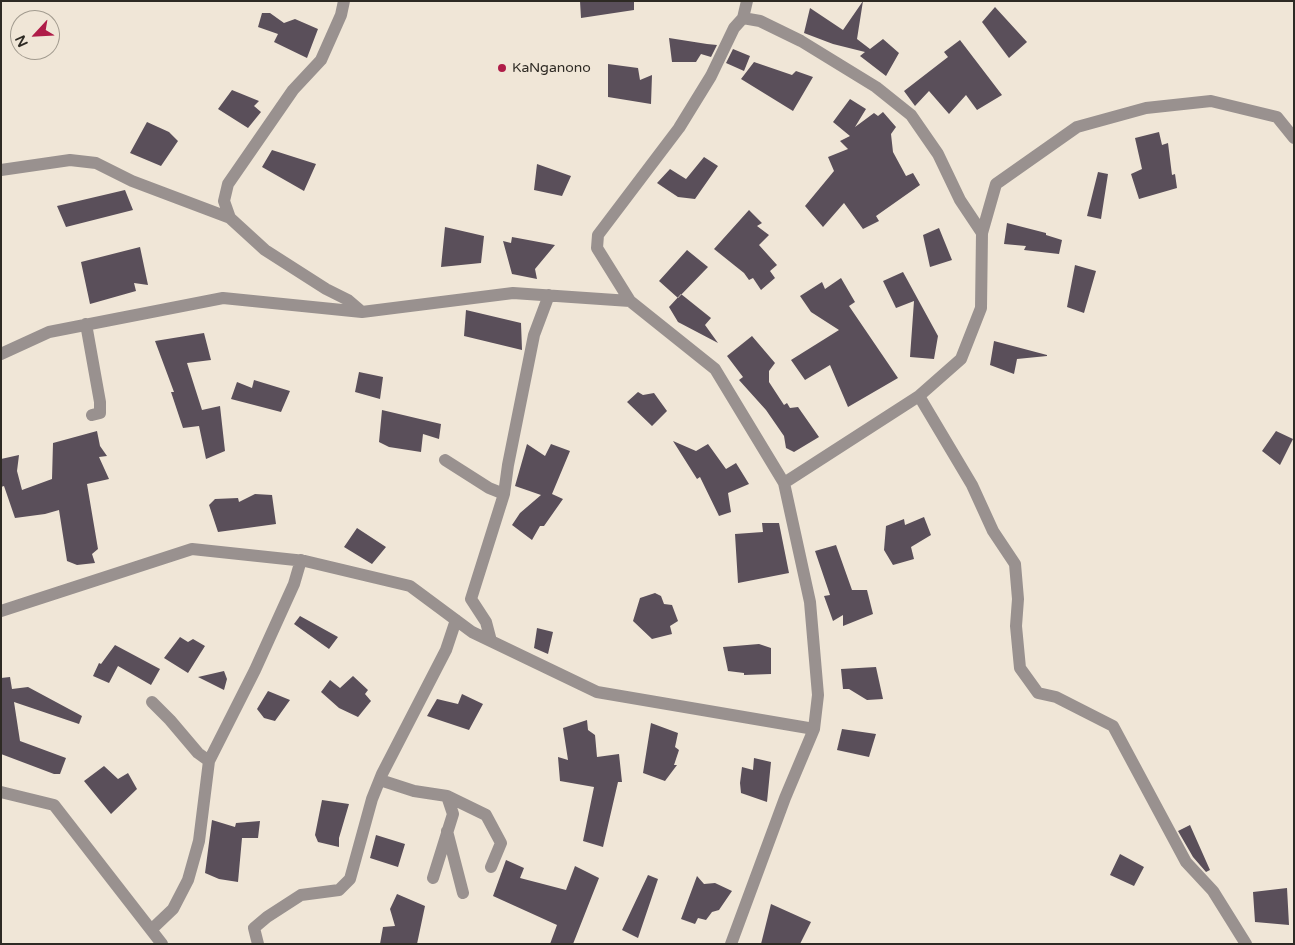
<!DOCTYPE html>
<html>
<head>
<meta charset="utf-8">
<style>
  body { margin:0 }
  #map { position:relative; width:1295px; height:945px; overflow:hidden; background:#f0e6d7; font-family:"Varela Round",sans-serif }
  canvas { display:block }
  .frame { position:absolute; inset:0; border:2px solid #2e2a24; pointer-events:none }
  .north { position:absolute; left:10px; top:10px; width:50px; height:50px; box-sizing:border-box; background:#f0e6d7; border:1px solid #a29b8f; border-radius:50%; rotate:245deg; font-size:14px; font-weight:700; line-height:20px; text-align:center; color:#2e2a24 }
  .north::after { content:''; display:block; margin:auto; width:18px; height:22px; background:#af1c48; clip-path:polygon(50% 0,100% 100%,50% 72%,0 100%) }
</style>
</head>
<body>
<div id="map">
<canvas width="1295" height="945"></canvas>
<div class="frame"></div>
<div class="north">N</div>
</div>
<script>
const ctx = document.querySelector('canvas').getContext('2d');
ctx.lineJoin = 'round';
function paint(path, color) { ctx.fillStyle = color; ctx.fill(path, 'evenodd'); }
const toPath = rows => new Path2D(rows.map(r => 'M' + r).join(''));
function trace(path, color, width, dash) { ctx.strokeStyle = color; ctx.lineWidth = width; ctx.lineCap = dash ? 'butt' : 'round'; ctx.setLineDash(dash || []); ctx.stroke(path); }
function drawText(font, color, halo, rows, align = 'center') {
  ctx.font = font + ' "Varela Round",sans-serif'; ctx.lineWidth = 5; ctx.setLineDash([]); ctx.textBaseline = 'middle'; ctx.strokeStyle = halo; ctx.fillStyle = color; for (const [text, x, y, turn = 0] of rows) {
    ctx.save(); ctx.translate(x, y); ctx.rotate((+turn || 0) * Math.PI / 180); ctx.textAlign = isNaN(turn) ? turn : align; if (halo) ctx.strokeText(text, 0, 0); ctx.fillText(text, 0, 0); ctx.restore();
  }
}
paint(toPath([
  [580,1,634,1,634,10,581,18],
  [863,1,857,39,870,49,883,39,899,53,886,76,860,56,865,52,833,44,804,33,810,8,843,30],
  [995,7,1027,42,1009,58,982,22],
  [262,13,270,13,284,23,295,19,318,29,307,58,274,42,278,34,258,27],
  [669,38,707,44,717,45,711,57,701,54,696,62,672,62],
  [960,40,1002,95,977,110,966,95,949,114,929,91,915,106,904,91,948,57,944,52],
  [733,49,750,56,744,71,726,63],
  [754,62,792,75,796,71,813,77,793,111,741,79],
  [608,64,638,68,640,80,652,75,651,104,608,97],
  [232,90,259,101,254,106,261,112,248,128,218,109],
  [850,99,866,109,855,127,874,113,878,116,883,112,896,127,891,134,893,152,906,176,913,173,920,185,876,216,879,221,863,229,844,203,823,227,805,206,834,171,828,157,848,149,840,141,850,136,833,122],
  [147,122,169,132,178,141,161,166,130,153],
  [1159,132,1162,145,1168,143,1172,175,1175,174,1177,188,1139,199,1131,174,1142,169,1135,138],
  [272,150,316,164,304,191,262,167],
  [704,157,718,166,695,199,678,197,657,183,670,169,686,179],
  [537,164,571,176,562,196,534,190],
  [1098,172,1108,174,1101,219,1087,216],
  [125,190,133,210,66,227,57,206],
  [749,210,762,223,757,226,769,235,759,245,777,265,770,271,775,278,761,290,753,278,749,280,744,273,714,249],
  [1007,223,1046,233,1046,235,1062,240,1059,254,1024,250,1026,246,1004,244],
  [445,227,484,236,481,263,441,267],
  [939,228,952,260,930,267,923,235],
  [512,237,555,245,535,269,537,279,512,274,503,241,511,243],
  [140,247,148,285,134,283,136,291,90,304,81,262],
  [687,250,708,267,678,298,659,281],
  [1075,265,1096,271,1084,313,1067,307],
  [903,272,938,336,934,359,910,357,914,301,896,308,883,281],
  [841,278,855,302,849,306,898,378,848,407,830,365,805,380,791,360,839,330,811,312,800,296,822,282,825,289],
  [681,294,711,318,705,325,718,343,678,322,669,307],
  [466,310,521,323,522,350,464,336],
  [204,333,211,360,187,363,202,410,220,406,225,451,206,459,199,426,183,428,171,392,174,392,155,341],
  [752,336,775,363,769,371,769,382,784,405,787,403,790,408,798,407,819,437,794,452,786,448,784,436,766,410,739,380,743,377,727,356],
  [994,341,1047,355,1047,356,1017,359,1014,374,990,365],
  [359,372,383,377,380,399,355,392],
  [254,380,290,391,281,412,231,399,237,382,252,388],
  [638,392,643,395,654,393,667,411,652,426,627,402],
  [382,410,441,424,439,439,423,434,421,452,389,447,379,442],
  [97,431,100,446,107,456,99,457,109,479,87,484,98,549,92,554,95,563,77,565,67,561,59,510,45,514,15,518,4,486,1,487,1,459,19,455,17,471,22,490,52,479,53,443],
  [1276,431,1293,439,1280,465,1262,451],
  [673,441,696,451,708,444,726,469,736,463,749,484,728,493,731,512,719,516,700,477,697,479],
  [527,444,545,456,551,444,570,451,552,494,563,499,544,526,540,526,532,540,512,525,520,513,541,495,515,486],
  [255,494,272,495,276,524,218,532,209,505,215,499,238,498,239,502],
  [924,517,931,535,911,547,914,559,893,565,884,550,886,526,904,519,905,525],
  [762,523,779,523,789,573,738,583,735,534,763,532],
  [357,528,386,547,372,564,344,547],
  [836,545,852,590,867,590,873,614,843,626,843,615,833,621,824,596,830,595,815,551],
  [655,593,661,596,664,604,672,605,678,621,670,626,672,634,652,639,633,621,640,598],
  [300,616,338,637,329,649,294,624],
  [537,628,553,632,548,654,534,648],
  [180,637,188,642,193,639,205,646,188,673,164,658],
  [759,644,771,648,771,674,744,675,744,673,728,671,723,647],
  [115,645,160,669,151,685,118,666,109,683,93,676,99,663,101,664],
  [876,667,883,699,867,700,849,689,843,689,841,669],
  [224,671,227,679,224,690,198,677],
  [353,676,368,690,365,694,371,701,358,717,339,708,321,692,330,680,340,688],
  [10,677,12,689,28,687,82,716,79,724,14,702,20,741,66,758,60,774,54,774,1,754,1,678],
  [268,691,290,700,275,721,264,718,257,709],
  [462,694,483,704,469,730,427,716,437,699,458,704],
  [587,720,588,730,595,735,597,757,619,754,622,782,618,782,603,847,583,841,594,787,560,781,558,757,568,760,563,728],
  [651,723,678,733,675,747,679,750,674,765,677,765,665,781,643,773],
  [842,729,876,734,869,757,837,750],
  [754,758,771,762,767,802,741,793,740,783,742,767,753,770],
  [104,766,118,779,128,773,137,789,111,814,84,781],
  [322,800,349,804,339,838,339,847,318,842,315,835],
  [212,820,235,827,236,823,260,821,258,838,242,838,238,882,219,879,205,873],
  [1190,825,1210,870,1206,872,1193,857,1178,831],
  [376,835,405,844,398,867,370,858],
  [1120,854,1144,867,1134,886,1110,875],
  [506,860,524,868,520,878,566,890,575,866,599,878,573,944,550,944,557,925,493,896],
  [648,875,658,879,638,938,622,930],
  [697,876,704,884,715,883,732,891,719,910,712,912,706,920,698,918,695,924,681,919],
  [1287,888,1289,925,1255,922,1253,892],
  [397,894,425,906,417,944,380,944,383,927,395,926,390,909],
  [771,904,811,922,800,944,761,944]
]), '#5a4f5a');
trace(toPath([
  [743,18,747,1],
  [1,170,70,160,96,163,132,181,230,218,265,250,326,289,348,300,362,312],
  [230,218,224,201,228,184,293,90,321,60,341,15,344,1],
  [630,301,597,248,598,235,679,128,711,76,734,28,743,18,760,21,801,41,876,87,911,115,938,154,960,200,982,233],
  [86,324,100,402,100,413,92,415],
  [1,354,49,332,223,298,362,312,513,293,630,301,715,369,784,483,810,602,818,695,814,729,785,798,731,944],
  [919,396,972,485,993,531,1015,564,1018,599,1016,626,1020,668,1038,693,1056,697,1113,726,1186,862,1213,891,1246,944],
  [445,460,489,488,504,494],
  [784,483,919,396,961,359,981,308,982,233,996,184,1077,127,1146,108,1211,101,1277,117,1294,138],
  [1,611,192,549,305,561,410,586,472,632,597,692,814,729],
  [491,641,486,622,471,599,504,494,508,465,534,335,549,295],
  [152,702,170,720,198,753,209,761],
  [380,780,414,791,447,796,486,815,501,843,491,867],
  [1,792,54,805,162,944],
  [447,831,463,893],
  [433,878,453,814,447,796],
  [152,929,173,909,188,880,199,841,209,761,255,670,294,584,301,560],
  [258,944,254,928,267,917,301,895,339,890,350,879,372,799,382,774,446,650,456,620]
]), '#99918f', 12);
for (const [x, y, r, color] of [
  [502,68,5,"#af1c48"]
]) { const dot = new Path2D(); dot.arc(x, y, r, 0, 2 * Math.PI); ctx.fillStyle = color; ctx.fill(dot); trace(dot, '#f0e6d7', 2); }
drawText('14px', '#2e2a24', '#f0e6d7', [
  ["KaNganono",512,68]
], 'left');
</script>
</body>
</html>
